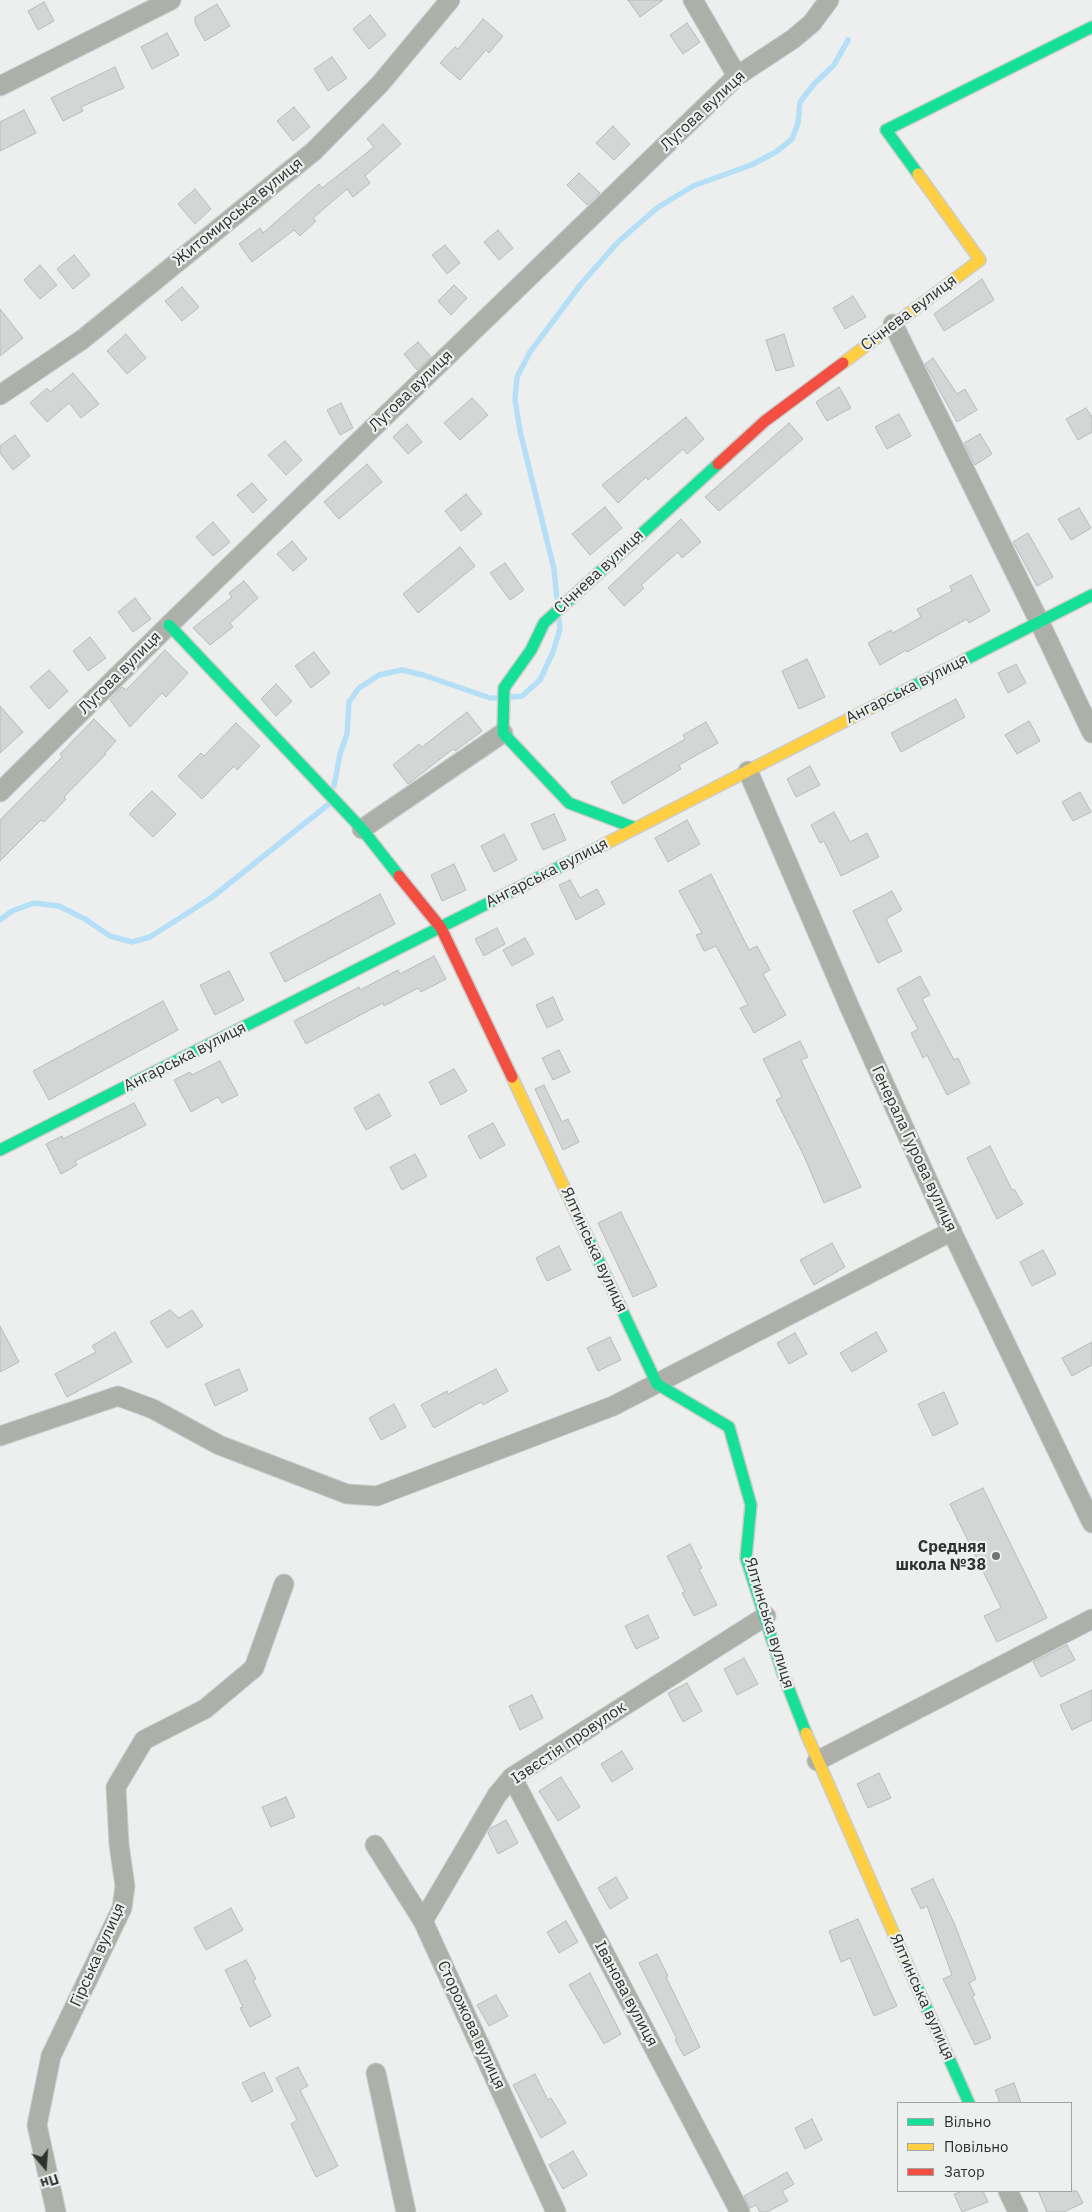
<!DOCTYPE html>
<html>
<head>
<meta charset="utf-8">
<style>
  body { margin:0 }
  #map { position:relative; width:1092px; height:2212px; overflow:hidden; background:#edefee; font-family:"IBM Plex Sans",sans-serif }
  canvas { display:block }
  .legend { position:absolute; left:897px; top:2102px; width:175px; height:90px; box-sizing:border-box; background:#ecf0ee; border:1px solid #a1a4a2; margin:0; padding:6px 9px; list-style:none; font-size:15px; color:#303231 }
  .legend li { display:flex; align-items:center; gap:10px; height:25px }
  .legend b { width:25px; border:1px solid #a1a4a2 }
  .north { position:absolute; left:20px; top:2142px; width:50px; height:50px; -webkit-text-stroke:4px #ecf0ee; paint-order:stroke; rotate:162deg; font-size:14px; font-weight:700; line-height:20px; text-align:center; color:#303231 }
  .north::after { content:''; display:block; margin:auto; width:18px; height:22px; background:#303231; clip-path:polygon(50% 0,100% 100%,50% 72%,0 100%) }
</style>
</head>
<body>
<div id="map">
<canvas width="1092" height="2212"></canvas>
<ul class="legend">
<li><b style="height:6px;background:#16e098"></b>Вільно</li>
<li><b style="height:6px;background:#ffcf43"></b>Повільно</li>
<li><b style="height:6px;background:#f24e42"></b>Затор</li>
</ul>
<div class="north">Пн</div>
</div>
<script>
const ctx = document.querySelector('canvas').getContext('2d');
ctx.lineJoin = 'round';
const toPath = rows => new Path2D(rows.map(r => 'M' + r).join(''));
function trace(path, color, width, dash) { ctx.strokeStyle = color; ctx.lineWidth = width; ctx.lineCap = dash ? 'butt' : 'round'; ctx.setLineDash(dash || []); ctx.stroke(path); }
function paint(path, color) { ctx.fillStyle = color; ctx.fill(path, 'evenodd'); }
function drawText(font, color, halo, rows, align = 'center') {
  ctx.font = font + ' "IBM Plex Sans",sans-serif'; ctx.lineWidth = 4.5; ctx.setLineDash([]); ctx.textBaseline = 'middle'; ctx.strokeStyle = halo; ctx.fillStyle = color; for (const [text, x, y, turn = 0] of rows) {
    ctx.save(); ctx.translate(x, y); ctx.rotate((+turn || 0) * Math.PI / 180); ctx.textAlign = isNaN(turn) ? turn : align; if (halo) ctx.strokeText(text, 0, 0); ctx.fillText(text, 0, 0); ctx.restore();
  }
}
trace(toPath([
  [557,599,554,569,520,431,515,400,517,377,530,352,581,284,618,242,657,208,693,186,751,165,776,152,792,139,798,123,800,102,814,84,834,65,848,40],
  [511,697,522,696,540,680,553,652,560,629,559,620],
  [334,786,340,754,347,734,349,702,359,688,379,675,402,670,423,675,490,698,497,698],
  [0,920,12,911,34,903,59,906,85,919,110,936,132,942,150,937,211,898,329,804]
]), '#b5dff6', 5.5);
const building = toPath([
  [628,0,663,0,640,17,628,0],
  [44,2,54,21,38,30,28,11,44,2],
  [217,4,230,26,205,41,195,23,195,17,217,4],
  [370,15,386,35,369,49,353,29,370,15],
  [483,19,503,36,489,53,486,50,460,80,440,63,455,47,458,49,483,19],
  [687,23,700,42,683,54,670,35,687,23],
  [167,33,179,55,152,69,141,47,167,33],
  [332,57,347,78,328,91,314,69,332,57],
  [115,67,124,88,81,107,83,111,63,121,51,98,115,67],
  [294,107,310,127,293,141,277,121,294,107],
  [24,110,36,133,0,151,0,122,24,110],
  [383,124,401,144,365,176,370,183,353,197,347,189,313,218,316,221,300,236,294,230,252,262,239,244,260,228,263,233,319,184,322,188,374,147,367,139,383,124],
  [613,126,630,144,614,160,596,143,613,126],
  [579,173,600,193,587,205,567,185,579,173],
  [195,189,211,209,195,224,178,204,195,189],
  [498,230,513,248,499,260,484,242,498,230],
  [445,245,460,263,447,274,432,255,445,245],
  [74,255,90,275,73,289,57,269,74,255],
  [40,265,57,285,40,299,24,280,40,265],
  [982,279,994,300,944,331,934,314,982,279],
  [454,285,467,298,451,315,438,301,454,285],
  [182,287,199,307,182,321,165,301,182,287],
  [853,296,866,317,845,329,833,308,853,296],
  [0,309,23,338,0,356,0,309],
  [126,334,146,358,127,374,107,351,126,334],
  [784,334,794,366,776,371,766,340,784,334],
  [418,342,431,357,417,370,404,354,418,342],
  [933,358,957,394,965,389,977,410,957,422,925,364,933,358],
  [73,373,99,404,81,418,69,403,47,422,30,403,47,388,50,392,73,373],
  [839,387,851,408,827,421,816,402,839,387],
  [472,398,488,415,460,440,444,423,472,398],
  [341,403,353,428,340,435,327,410,341,403],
  [1086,408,1092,417,1092,432,1078,440,1066,419,1086,408],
  [899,414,911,436,887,449,875,427,899,414],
  [686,417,704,439,687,454,683,449,648,480,646,477,618,503,602,485,686,417],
  [789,423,803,439,719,511,705,497,789,423],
  [407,424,422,442,408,454,393,437,407,424],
  [980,434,992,454,975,465,964,443,980,434],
  [15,435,30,456,13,470,0,453,0,446,15,435],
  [285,441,302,460,286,475,268,455,285,441],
  [367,464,382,482,339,519,324,502,367,464],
  [252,483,267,500,253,513,237,495,252,483],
  [466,494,482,514,461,531,445,511,466,494],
  [605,507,622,528,590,555,572,534,605,507],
  [1079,508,1091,528,1071,540,1058,519,1079,508],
  [681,519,701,542,682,558,678,552,641,585,644,588,624,606,608,588,681,519],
  [213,522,230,542,213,556,196,537,213,522],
  [1028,533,1053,577,1037,586,1013,542,1028,533],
  [292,541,307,559,293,571,277,554,292,541],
  [460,547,475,566,418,613,403,594,460,547],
  [505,563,524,590,510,600,490,573,505,563],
  [971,575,990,611,969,623,967,619,907,652,906,650,880,665,868,643,891,630,893,633,921,617,917,609,952,591,950,586,971,575],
  [244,581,258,598,230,623,233,627,210,645,193,628,232,597,229,593,244,581],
  [135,598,151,619,133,632,118,612,135,598],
  [90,637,106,658,88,671,73,651,90,637],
  [165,650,188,673,166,697,162,693,130,727,110,700,122,687,126,690,165,650],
  [314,652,330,673,311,688,295,666,314,652],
  [807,659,825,697,799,709,782,671,807,659],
  [1016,664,1026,683,1008,693,998,673,1016,664],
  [49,670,68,691,49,709,30,687,49,670],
  [276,684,292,701,276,716,261,699,276,684],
  [956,699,965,717,901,752,891,733,956,699],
  [0,706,23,732,0,753,0,706],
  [467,712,482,731,455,751,453,749,408,784,393,765,419,744,422,747,467,712],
  [94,719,116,741,105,753,106,754,64,797,66,799,44,822,41,820,0,861,0,820,62,757,60,754,94,719],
  [1029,721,1040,741,1017,754,1005,735,1029,721],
  [706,722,718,743,679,765,681,769,623,804,611,782,685,739,683,735,706,722],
  [236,723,260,746,237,770,234,766,202,799,178,776,201,753,204,756,236,723],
  [810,766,820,785,796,797,787,779,810,766],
  [152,791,176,814,153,837,129,814,152,791],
  [1080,792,1091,812,1073,821,1062,802,1080,792],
  [834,812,850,842,867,833,879,857,841,876,824,841,820,843,811,825,834,812],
  [554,814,566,840,543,850,531,824,554,814],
  [687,820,700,844,668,862,655,838,687,820],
  [504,834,517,860,494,872,481,846,504,834],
  [454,864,466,890,442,901,431,875,454,864],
  [711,874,749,950,757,946,770,970,763,974,786,1015,754,1033,740,1008,748,1005,716,946,704,951,696,935,702,933,679,891,711,874],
  [570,880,580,898,597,889,605,904,576,920,559,885,570,880],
  [892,891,902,910,886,919,902,951,878,963,853,911,892,891],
  [380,894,395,924,285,982,270,953,380,894],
  [497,928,505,944,484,956,475,939,497,928],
  [525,938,534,954,512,966,503,950,525,938],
  [434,956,446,979,421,992,418,988,384,1006,383,1003,306,1044,294,1021,359,987,360,990,398,970,400,974,434,956],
  [229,971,244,1000,215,1015,200,985,229,971],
  [920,976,930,995,922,999,954,1060,958,1058,970,1083,947,1095,927,1055,923,1058,911,1033,918,1029,897,989,920,976],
  [553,997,563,1020,547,1028,536,1005,553,997],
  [163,1001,178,1030,49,1100,33,1071,163,1001],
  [800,1041,808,1057,801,1060,861,1187,824,1203,804,1156,776,1100,782,1097,763,1059,800,1041],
  [559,1050,570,1072,553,1080,542,1058,559,1050],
  [220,1061,238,1095,222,1103,218,1097,191,1112,174,1080,190,1072,192,1075,220,1061],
  [454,1069,467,1091,441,1105,429,1082,454,1069],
  [544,1085,562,1122,568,1119,579,1142,563,1150,535,1089,544,1085],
  [379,1094,391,1116,366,1130,354,1108,379,1094],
  [134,1103,146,1125,75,1161,77,1165,61,1174,46,1144,62,1136,63,1139,134,1103],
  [493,1123,505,1145,480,1159,468,1136,493,1123],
  [990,1146,1012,1190,1014,1189,1023,1204,997,1219,967,1158,990,1146],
  [415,1154,427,1176,402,1190,390,1167,415,1154],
  [621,1212,657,1286,633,1297,598,1223,621,1212],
  [832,1243,845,1267,814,1285,800,1260,832,1243],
  [559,1246,571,1270,547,1281,536,1258,559,1246],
  [1043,1250,1056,1274,1032,1286,1020,1262,1043,1250],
  [170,1310,179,1318,192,1310,203,1326,167,1348,150,1322,170,1310],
  [0,1326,19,1362,0,1372,0,1326],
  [115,1332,132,1362,67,1397,55,1374,96,1352,92,1346,115,1332],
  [876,1332,887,1351,852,1372,840,1353,876,1332],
  [795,1333,807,1354,789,1364,777,1343,795,1333],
  [610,1337,621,1360,598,1371,587,1348,610,1337],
  [1092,1342,1092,1365,1072,1376,1062,1358,1092,1342],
  [239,1369,248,1390,215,1406,205,1384,239,1369],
  [496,1369,508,1391,483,1405,481,1402,434,1428,421,1405,447,1391,448,1394,496,1369],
  [944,1392,958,1424,933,1436,918,1404,944,1392],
  [394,1404,406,1427,381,1440,369,1418,394,1404],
  [983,1488,1047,1618,997,1642,984,1616,1001,1608,950,1504,983,1488],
  [690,1544,702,1568,699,1569,717,1605,694,1616,682,1593,685,1592,667,1556,690,1544],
  [648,1615,659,1638,636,1649,625,1626,648,1615],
  [1067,1645,1075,1660,1041,1677,1033,1662,1067,1645],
  [744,1658,758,1684,737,1695,724,1669,744,1658],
  [687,1683,702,1711,683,1722,668,1693,687,1683],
  [1092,1690,1092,1720,1072,1730,1060,1705,1092,1690],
  [532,1695,543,1718,520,1730,509,1706,532,1695],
  [622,1751,633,1769,612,1782,601,1764,622,1751],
  [879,1773,891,1798,868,1808,857,1784,879,1773],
  [561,1777,580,1807,558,1821,539,1791,561,1777],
  [286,1797,295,1817,271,1827,262,1807,286,1797],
  [506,1820,518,1843,498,1854,488,1833,491,1828,506,1820],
  [616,1877,628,1898,610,1909,598,1888,616,1877],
  [933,1879,954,1923,976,1979,969,1983,975,1995,972,1996,991,2038,975,2045,943,1979,952,1975,927,1906,921,1909,911,1889,933,1879],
  [231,1908,243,1930,206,1950,194,1928,231,1908],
  [858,1919,897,2006,874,2016,850,1958,841,1962,829,1931,858,1919],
  [566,1921,578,1942,559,1953,547,1932,566,1921],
  [657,1954,668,1976,666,1977,700,2047,684,2056,675,2040,677,2039,639,1963,657,1954],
  [246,1960,256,1979,253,1980,271,2016,250,2027,240,2008,243,2007,225,1970,246,1960],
  [590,1973,621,2034,604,2044,569,1985,590,1973],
  [496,1995,508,2016,489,2026,477,2005,496,1995],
  [298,2067,308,2086,300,2090,338,2166,316,2177,291,2124,297,2120,276,2078,298,2067],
  [264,2072,273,2091,252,2102,242,2083,264,2072],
  [535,2074,548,2100,551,2098,566,2123,541,2138,513,2085,535,2074],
  [1014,2083,1021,2103,1000,2103,995,2090,1014,2083],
  [812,2119,822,2140,805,2149,795,2128,812,2119],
  [573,2151,587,2175,563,2189,549,2165,573,2151],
  [787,2172,794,2184,782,2191,788,2201,767,2212,760,2212,756,2205,750,2208,744,2196,787,2172],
  [963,2191,983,2191,988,2202,962,2212,954,2194,963,2191],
  [1038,2191,1077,2191,1083,2203,1064,2212,1047,2212,1038,2191]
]);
paint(building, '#d4d6d6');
trace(building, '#b9bbbb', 1);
const street = toPath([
  [693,0,737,76],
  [0,86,171,0],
  [893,324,1039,621,1092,733],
  [0,395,83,339,314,151,380,84,450,0],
  [748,771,850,1008,937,1201,1092,1523],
  [0,792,169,625,737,76,793,39,812,23,829,0],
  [362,829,503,733],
  [0,1436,118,1396,153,1409,219,1445,347,1494,377,1496,613,1406,952,1231],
  [817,1761,1092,1619],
  [512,1777,740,2212],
  [375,1845,423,1921,556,2212],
  [423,1921,497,1795,512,1777,766,1616],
  [376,2073,406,2212],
  [1008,2191,1018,2212],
  [56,2212,37,2125,51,2056,122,1908,125,1886,119,1845,116,1787,144,1740,205,1709,254,1668,284,1584]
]);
const fast = toPath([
  [918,174,886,130,1092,27],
  [169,625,362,829,399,876],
  [892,697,1092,595],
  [635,828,569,803,503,733,504,688,531,650,544,623,718,464],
  [0,1150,603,845],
  [586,1234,657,1384,729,1427,751,1505,746,1558,783,1674,806,1733],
  [914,1980,969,2103]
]);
const slow = toPath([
  [843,363,980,260,918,174],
  [603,845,892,697],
  [512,1077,586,1234],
  [806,1733,914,1980]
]);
const jam = toPath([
  [718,464,765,421,843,363],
  [399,876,441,928,512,1077]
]);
trace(street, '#cbcdcc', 21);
trace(fast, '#cbcdcc', 14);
trace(slow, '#cbcdcc', 14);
trace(jam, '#cbcdcc', 14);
trace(street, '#acb0a9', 19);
trace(fast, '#16e098', 11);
trace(slow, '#ffcf43', 11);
trace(jam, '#f24e42', 11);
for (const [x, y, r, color] of [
  [996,1556,5,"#727473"]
]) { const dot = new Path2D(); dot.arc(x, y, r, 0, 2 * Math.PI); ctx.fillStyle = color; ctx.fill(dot); trace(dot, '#ecf0ee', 2); }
drawText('16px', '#303231', '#ecf0ee', [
  ["Лугова вулиця",703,111,-43],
  ["Житомирська вулиця",238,212,-39],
  ["Січнева вулиця",909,313,-37],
  ["Лугова вулиця",411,391,-44],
  ["Січнева вулиця",599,572,-43],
  ["Лугова вулиця",120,673,-45],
  ["Ангарська вулиця",907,689,-27],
  ["Ангарська вулиця",547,873,-27],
  ["Ангарська вулиця",185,1057,-27],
  ["Генерала Гурова вулиця",914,1149,65],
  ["Ялтинська вулиця",594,1250,65],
  ["Ялтинська вулиця",769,1623,73],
  ["Ізвєстія провулок",569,1743,-34],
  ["Гірська вулиця",98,1955,-66],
  ["Іванова вулиця",626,1994,62],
  ["Ялтинська вулиця",922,1997,66],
  ["Сторожова вулиця",471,2025,65]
]);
drawText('bold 16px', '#303231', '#ecf0ee', [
  ["Средняя",986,1547],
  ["школа №38",986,1565]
], 'right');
</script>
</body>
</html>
